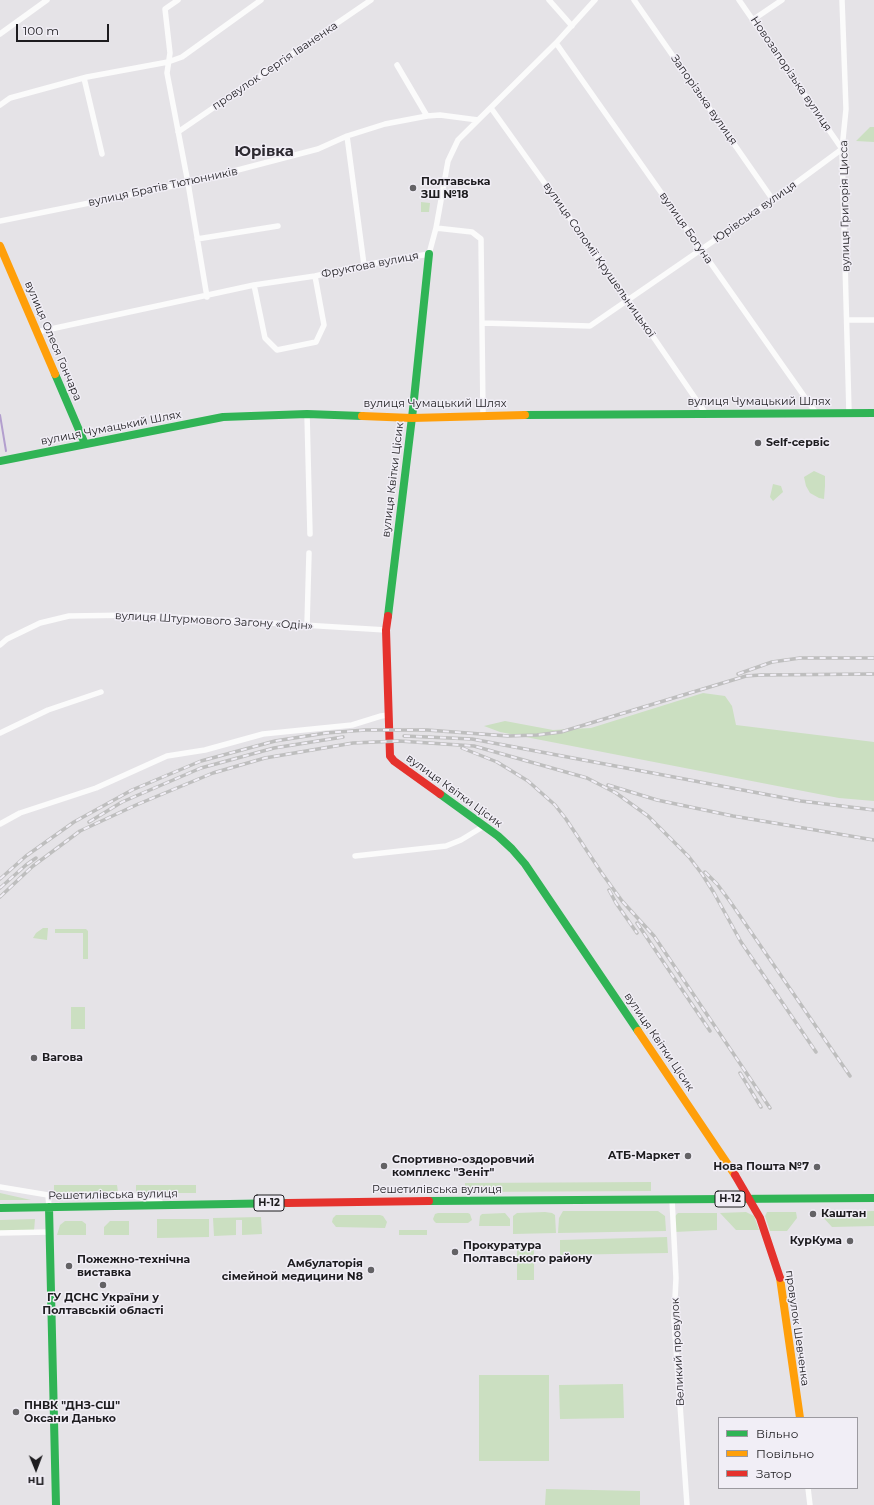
<!DOCTYPE html>
<html>
<head>
<meta charset="utf-8">
<style>
  body { margin:0 }
  #map { position:relative; width:874px; height:1505px; overflow:hidden; background:#e5e3e7; font-family:Montserrat,sans-serif }
  canvas { display:block }
  .legend { position:absolute; left:718px; top:1417px; width:140px; height:72px; box-sizing:border-box; background:#f1eef6; border:1px solid #9c9aa0; margin:0; padding:5px 7px; list-style:none; font-size:12px; color:#1d1c1f }
  .legend li { display:flex; align-items:center; gap:8px; height:20px }
  .legend b { width:20px; border:1px solid #9c9aa0 }
  .north { position:absolute; left:16px; top:1449px; width:40px; height:40px; -webkit-text-stroke:3px #f1eef6; paint-order:stroke; rotate:179deg; font-size:11px; font-weight:700; line-height:16px; text-align:center; color:#1d1c1f }
  .north::after { content:''; display:block; margin:auto; width:14px; height:18px; background:#1d1c1f; clip-path:polygon(50% 0,100% 100%,50% 72%,0 100%) }
  .scale { position:absolute; left:16px; top:24px; width:93px; height:18px; box-sizing:border-box; border:2px solid #1d1c1f; border-top:0; padding-left:5px; font-size:12px; line-height:14px; white-space:nowrap; color:#1d1c1f; -webkit-text-stroke:3px #f1eef6; paint-order:stroke }
</style>
</head>
<body>
<div id="map">
<canvas width="874" height="1505"></canvas>
<ul class="legend">
<li><b style="height:5px;background:#30b455"></b>Вільно</li>
<li><b style="height:5px;background:#ff9f0a"></b>Повільно</li>
<li><b style="height:5px;background:#e5322d"></b>Затор</li>
</ul>
<div class="north">Пн</div>
<div class="scale">100 m</div>
</div>
<script>
const ctx = document.querySelector('canvas').getContext('2d');
ctx.lineJoin = 'round';
function paint(path, color) { ctx.fillStyle = color; ctx.fill(path, 'evenodd'); }
const toPath = rows => new Path2D(rows.map(r => 'M' + r).join(''));
function trace(path, color, width, dash) { ctx.strokeStyle = color; ctx.lineWidth = width; ctx.lineCap = dash ? 'butt' : 'round'; ctx.setLineDash(dash || []); ctx.stroke(path); }
function drawText(font, color, halo, rows, align = 'center') {
  ctx.font = font + ' Montserrat,sans-serif'; ctx.lineWidth = 3; ctx.setLineDash([]); ctx.textBaseline = 'middle'; ctx.strokeStyle = halo; ctx.fillStyle = color; for (const [text, x, y, turn = 0] of rows) {
    ctx.save(); ctx.translate(x, y); ctx.rotate((+turn || 0) * Math.PI / 180); ctx.textAlign = isNaN(turn) ? turn : align; if (halo) ctx.strokeText(text, 0, 0); ctx.fillText(text, 0, 0); ctx.restore();
  }
}
paint(toPath([
  [870,127,874,127,874,142,856,141],
  [421,202,430,203,429,212,421,212],
  [814,471,825,476,825,486,824,499,819,498,810,493,806,486,804,477],
  [773,484,781,486,783,492,773,501,770,497],
  [703,693,725,696,732,706,736,725,874,742,874,801,839,798,500,732,484,726,505,721,553,730,591,728],
  [43,928,48,928,47,940,33,938,36,933],
  [55,929,86,929,88,931,88,959,83,959,83,933,55,933],
  [71,1007,85,1007,85,1029,71,1029],
  [651,1182,651,1191,465,1192,465,1183],
  [54,1185,117,1185,118,1192,54,1193],
  [136,1185,196,1185,196,1193,136,1193],
  [0,1193,31,1200,0,1200],
  [563,1211,658,1211,665,1216,666,1231,558,1233,559,1218],
  [874,1211,874,1226,832,1227,820,1214,823,1212],
  [545,1212,552,1213,555,1215,556,1233,513,1234,513,1216,517,1213],
  [746,1212,754,1216,759,1230,736,1230,720,1213],
  [767,1212,796,1212,797,1218,787,1231,770,1231,765,1216],
  [438,1213,468,1213,470,1214,472,1220,468,1223,436,1223,434,1221,433,1219,435,1214],
  [505,1213,510,1219,510,1226,479,1226,480,1216,482,1214],
  [678,1213,717,1213,717,1230,674,1232,675,1216],
  [336,1215,380,1215,383,1216,387,1222,385,1228,336,1227,332,1222,333,1218],
  [261,1217,262,1234,242,1235,242,1220,236,1220,236,1235,214,1236,213,1218],
  [35,1219,34,1231,0,1231,0,1220],
  [157,1219,209,1219,209,1237,157,1238],
  [65,1221,82,1221,86,1224,86,1235,57,1235,60,1225],
  [110,1221,129,1221,129,1235,104,1235,104,1227],
  [399,1230,427,1230,427,1235,399,1235],
  [667,1237,668,1253,560,1255,560,1240],
  [517,1245,534,1245,534,1280,517,1280],
  [479,1375,549,1375,549,1461,479,1461],
  [623,1384,624,1418,560,1419,559,1385],
  [546,1489,640,1491,640,1505,545,1505]
]), '#cbdfc1');
trace(toPath([
  [0,415,6,451]
]), '#b39fce', 2);
trace(toPath([
  [178,0,165,9,170,53,167,73,188,183,207,297],
  [549,0,572,26],
  [634,0,773,200],
  [842,0,846,109,842,149,849,413],
  [754,19,782,0],
  [0,34,47,0],
  [556,43,816,413],
  [397,65,427,116],
  [84,78,102,154],
  [0,105,10,98,87,77,168,62,182,57,261,0],
  [491,108,628,300,706,414],
  [178,132,371,0],
  [347,136,364,265],
  [0,221,188,183,318,149,347,136,385,124,427,116,440,115,478,120],
  [436,228,472,232,481,239,483,415],
  [197,239,278,226],
  [254,285,265,338,277,350,316,342,324,325,315,276],
  [847,320,874,320],
  [483,323,590,326,773,200,842,149,739,0],
  [37,332,254,285,315,276,364,265,429,254,436,228,448,161,458,140,556,43,595,0],
  [307,414,310,534],
  [307,625,309,553],
  [0,645,7,639,40,623,69,616,137,615,386,630],
  [0,733,48,710,101,692],
  [0,824,20,813,96,788,167,756,205,750,263,734,352,725,381,716,388,715],
  [355,856,446,846,461,840,484,826],
  [0,1187,48,1195,125,1194,160,1202],
  [48,1195,49,1207],
  [672,1199,676,1278,674,1319,687,1505],
  [0,1233,49,1232],
  [808,1488,810,1505]
]), '#fbfbfb', 5.5);
trace(toPath([
  [55,374,85,444],
  [525,415,874,413],
  [0,461,223,417,307,414,362,416],
  [388,616,413,409,429,254],
  [440,794,498,836,512,849,525,864,638,1031],
  [429,1201,874,1198],
  [49,1207,56,1505],
  [0,1208,287,1203]
]), '#30b455', 8);
trace(toPath([
  [0,246,55,374],
  [362,416,412,418,525,415],
  [638,1031,735,1175],
  [780,1278,800,1418]
]), '#ff9f0a', 8);
trace(toPath([
  [388,616,386,630,390,756,394,761,440,794],
  [735,1175,760,1218,780,1278],
  [287,1203,429,1201]
]), '#e5322d', 8);
const rail = toPath([
  [738,674,772,662,800,658,874,658],
  [404,736,472,739,801,801,874,810],
  [462,748,497,762,528,781,555,805,566,819,601,872,622,901,654,936,770,1108],
  [608,785,657,800,733,816,874,840],
  [89,822,122,802,201,768,274,748,343,737],
  [705,872,717,884,729,900,850,1076],
  [0,879,26,856,74,822,132,790,201,761,275,741,326,733,365,730,427,730,508,736,537,735,561,732,746,676,761,675,874,674],
  [0,888,26,865,36,858],
  [609,890,616,903,637,933],
  [0,897,33,866,80,831,136,805,213,773,265,758,353,743,399,741,474,746,587,778,616,793,648,816,689,857,702,874,714,893,741,942,816,1052],
  [637,923,710,1031],
  [740,1073,761,1107]
]);
trace(rail, '#bebebe', 3.5);
trace(rail, '#f1eef6', 2, [6]);
for (const [x, y, r, color] of [
  [413,188,4,"#636265"],
  [758,443,4,"#636265"],
  [34,1058,4,"#636265"],
  [688,1156,4,"#636265"],
  [384,1166,4,"#636265"],
  [817,1167,4,"#636265"],
  [813,1214,4,"#636265"],
  [850,1241,4,"#636265"],
  [455,1252,4,"#636265"],
  [69,1266,4,"#636265"],
  [371,1270,4,"#636265"],
  [103,1285,4,"#636265"],
  [16,1412,4,"#636265"]
]) { const dot = new Path2D(); dot.arc(x, y, r, 0, 2 * Math.PI); ctx.fillStyle = color; ctx.fill(dot); trace(dot, '#f1eef6', 1.5); }
for (const [x, y, w] of [
  [730,1199,30],
  [269,1203,30]
]) { const box = new Path2D(); box.roundRect(x - w / 2, y - 8, w, 16, 3); ctx.fillStyle = '#f1eef6'; ctx.fill(box); trace(box, '#1d1c1f', 1); }
drawText('bold 10px', '#1d1c1f', null, [
  ["Н-12",730,1199],
  ["Н-12",269,1203]
]);
drawText('11px', '#1d1c1f', '#f1eef6', [
  ["провулок Сергія Іваненка",275,66,-34],
  ["Новозапорізька вулиця",791,74,56],
  ["Запорізька вулиця",704,100,55],
  ["вулиця Братів Тютюнників",163,187,-12],
  ["вулиця Григорія Цисса",845,206,-91],
  ["Юрівська вулиця",755,212,-35],
  ["вулиця Богуна",686,228,55],
  ["вулиця Соломії Крушельницької",599,260,55],
  ["Фруктова вулиця",370,265,-11],
  ["вулиця Олеся Гончара",53,341,67],
  ["вулиця Чумацький Шлях",759,402],
  ["вулиця Чумацький Шлях",435,404],
  ["вулиця Чумацький Шлях",111,428,-11],
  ["вулиця Квітки Цісик",393,480,-83],
  ["вулиця Штурмового Загону «Одін»",214,621,3],
  ["вулиця Квітки Цісик",454,791,36],
  ["вулиця Квітки Цісик",659,1042,56],
  ["Решетилівська вулиця",437,1190],
  ["Решетилівська вулиця",113,1195,-1],
  ["провулок Шевченка",797,1328,82],
  ["Великий провулок",678,1352,-93]
]);
drawText('bold 11px', '#1d1c1f', '#f1eef6', [
  ["Полтавська",421,182],
  ["ЗШ №18",421,195],
  ["Self-сервіс",766,443],
  ["Вагова",42,1058],
  ["АТБ-Маркет",680,1156,"right"],
  ["Спортивно-оздоровчий",392,1160],
  ["комплекс \"Зеніт\"",392,1173],
  ["Нова Пошта №7",809,1167,"right"],
  ["Каштан",821,1214],
  ["КурКума",842,1241,"right"],
  ["Прокуратура",463,1246],
  ["Полтавського району",463,1259],
  ["Пожежно-технічна",77,1260],
  ["виставка",77,1273],
  ["Амбулаторія",363,1264,"right"],
  ["сімейной медицини N8",363,1277,"right"],
  ["ГУ ДСНС України у",103,1298,"center"],
  ["Полтавській області",103,1311,"center"],
  ["ПНВК \"ДНЗ-СШ\"",24,1406],
  ["Оксани Данько",24,1419]
], 'left');
drawText('bold 15px', '#2d2a31', '#f1eef6', [
  ["Юрівка",264,152]
]);
</script>
</body>
</html>
